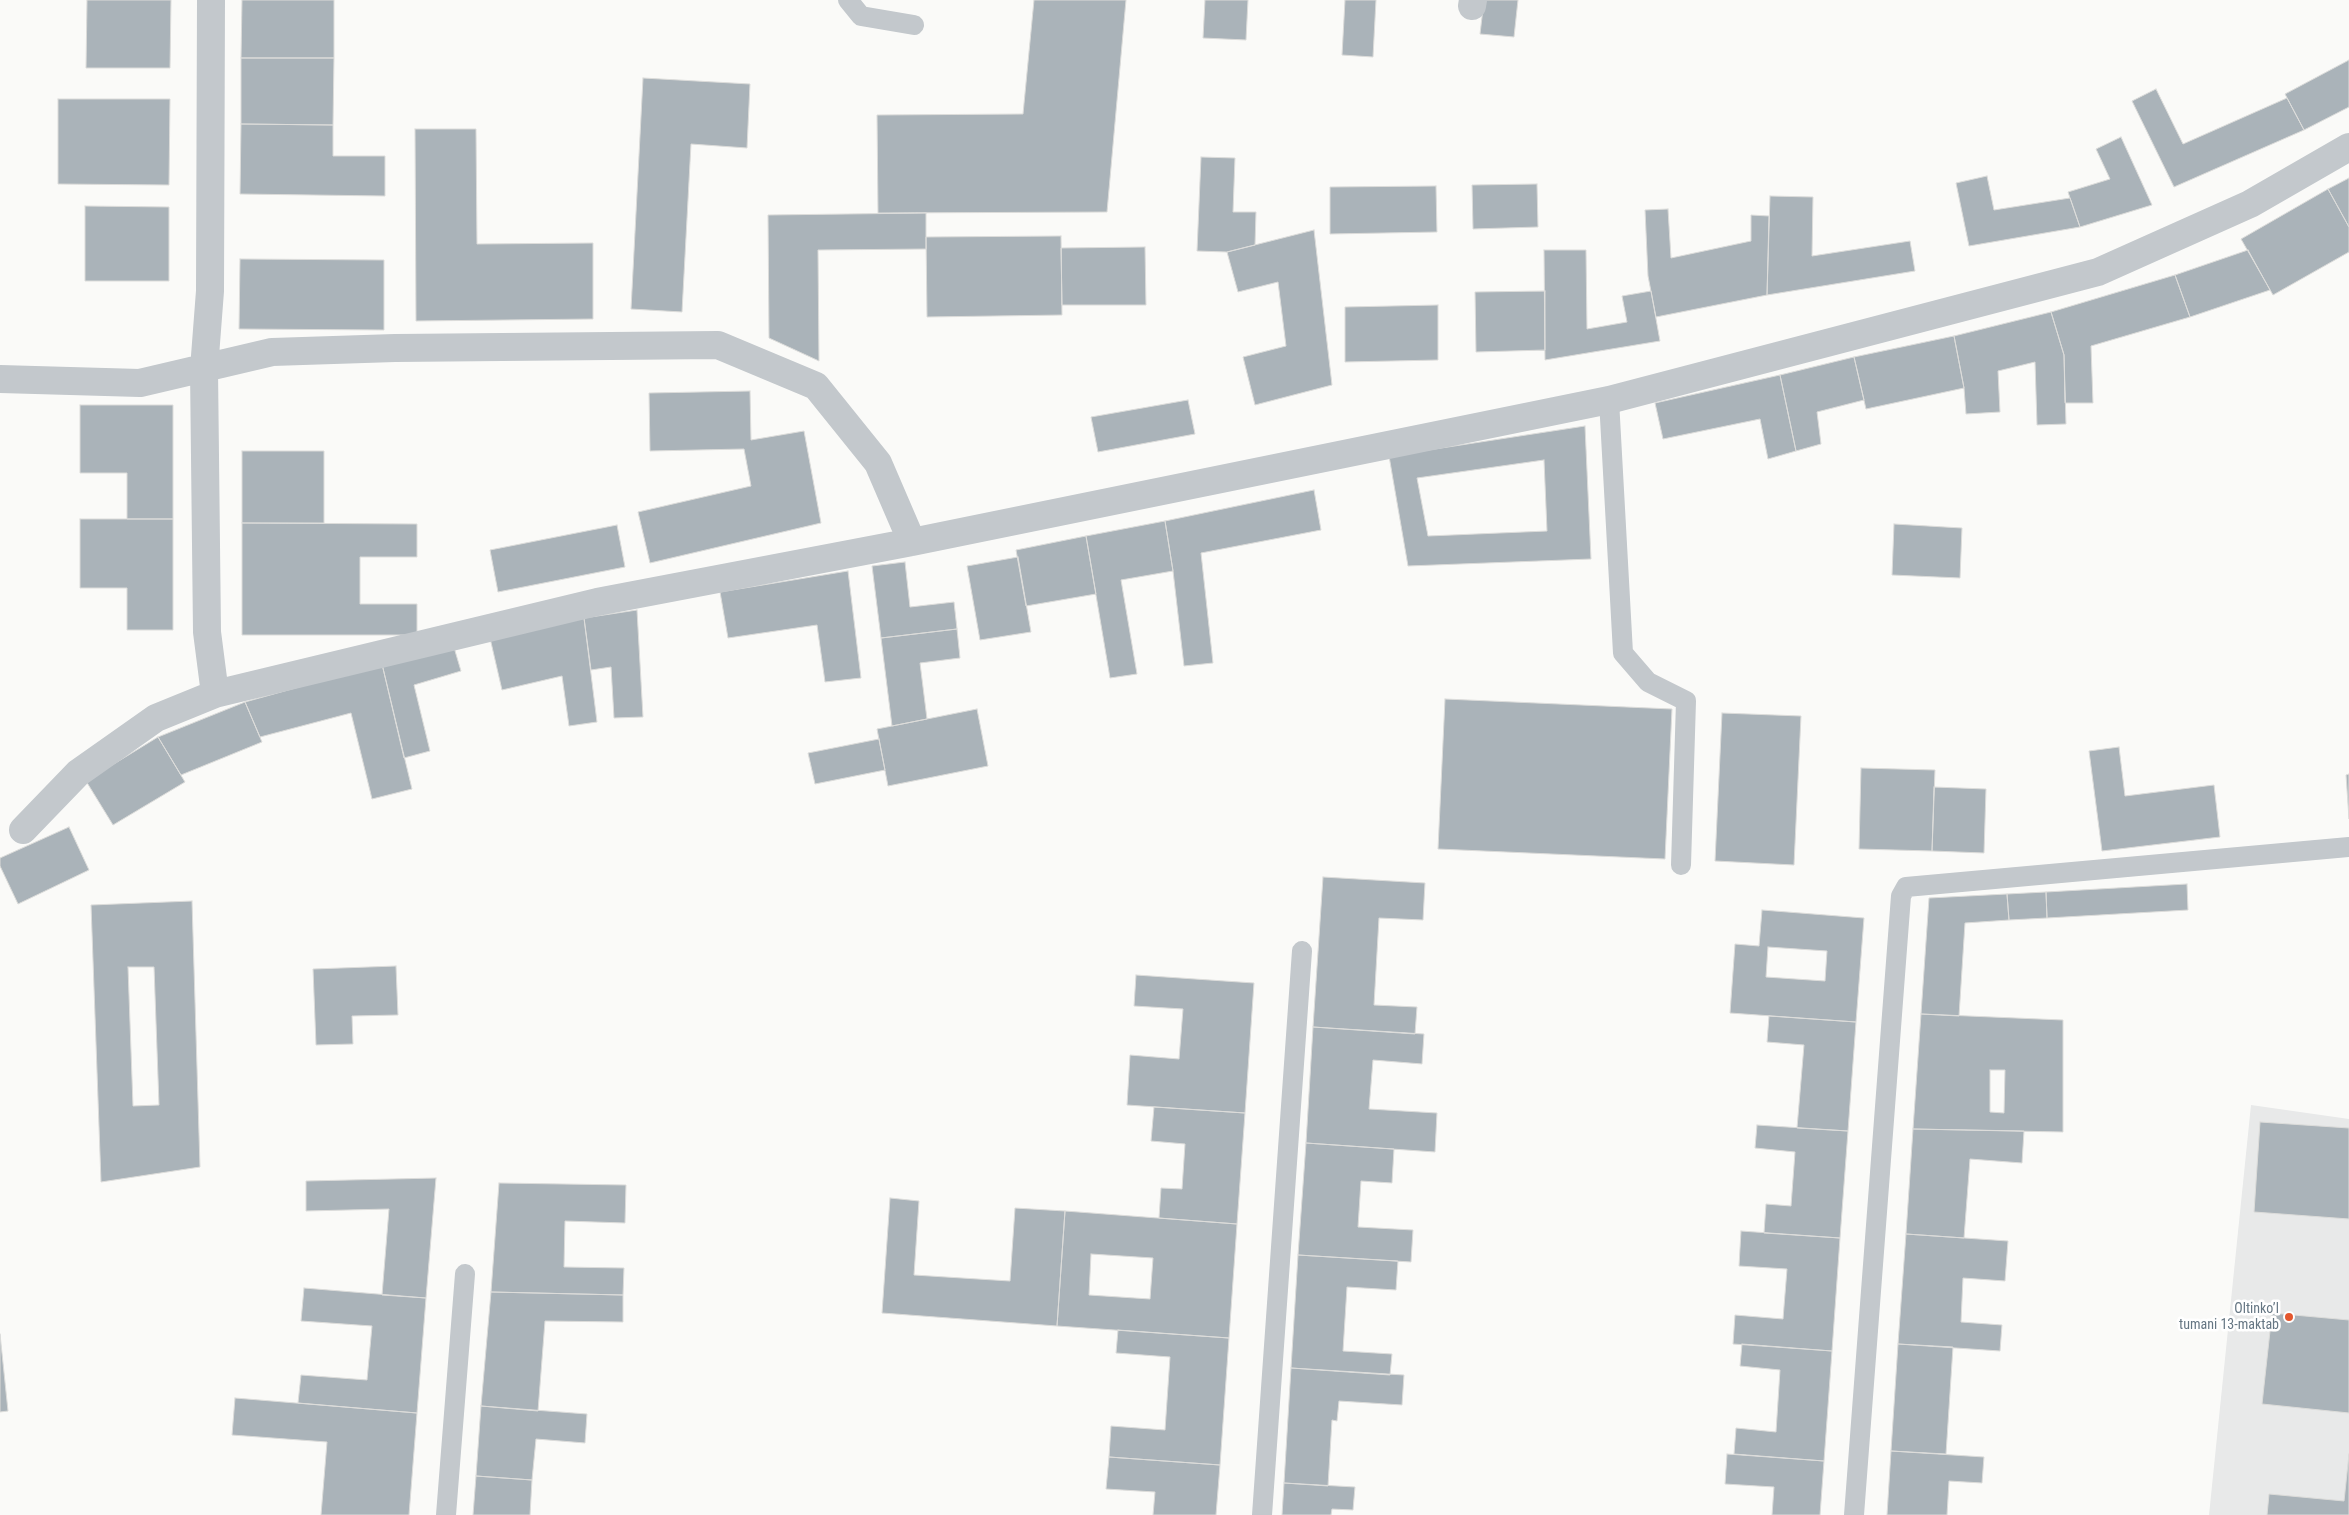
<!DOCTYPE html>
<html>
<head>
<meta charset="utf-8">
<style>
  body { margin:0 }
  canvas { display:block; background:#fafaf8 }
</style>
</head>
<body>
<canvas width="2349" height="1515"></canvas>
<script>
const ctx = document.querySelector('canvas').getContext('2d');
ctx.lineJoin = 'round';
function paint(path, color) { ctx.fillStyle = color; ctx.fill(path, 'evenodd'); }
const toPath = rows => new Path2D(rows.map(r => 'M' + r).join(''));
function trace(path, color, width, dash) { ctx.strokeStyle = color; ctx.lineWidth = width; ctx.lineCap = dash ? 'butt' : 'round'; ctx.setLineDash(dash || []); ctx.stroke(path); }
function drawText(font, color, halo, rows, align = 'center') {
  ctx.font = font + ' "Roboto Condensed",sans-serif'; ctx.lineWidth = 5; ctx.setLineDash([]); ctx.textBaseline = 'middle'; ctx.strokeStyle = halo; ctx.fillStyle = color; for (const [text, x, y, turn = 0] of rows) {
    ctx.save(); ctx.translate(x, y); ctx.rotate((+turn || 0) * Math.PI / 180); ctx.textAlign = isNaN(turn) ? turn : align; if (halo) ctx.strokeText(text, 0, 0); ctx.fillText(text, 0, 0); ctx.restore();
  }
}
paint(toPath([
  [2251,1105,2349,1119,2349,1515,2209,1515]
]), '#e8e9e9');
const building = toPath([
  [87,0,171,0,170,68,86,68,87,0],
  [242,0,334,0,334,58,241,58,242,0],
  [1034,0,1126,0,1107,212,878,213,877,115,1023,114,1034,0],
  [1205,0,1248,0,1246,40,1203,38,1205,0],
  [1345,0,1376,0,1373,57,1342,55,1345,0],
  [1484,0,1518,0,1514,37,1480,34,1484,0],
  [241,58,334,58,333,125,241,124,241,58],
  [2349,60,2349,107,2304,130,2285,94,2349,60],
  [643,78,750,84,747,148,691,144,682,312,631,309,643,78],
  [2156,89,2183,144,2287,98,2304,130,2174,187,2132,101,2156,89],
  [58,99,170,99,169,185,58,184,58,99],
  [241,124,333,125,333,156,385,156,385,196,240,194,241,124],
  [415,129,476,129,477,244,593,243,593,319,416,321,415,129],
  [2121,137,2152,205,2080,227,2068,192,2110,179,2096,149,2121,137],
  [1201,157,1235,158,1233,212,1256,212,1255,245,1227,252,1197,251,1201,157],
  [1987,176,1994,210,2070,198,2080,227,1969,246,1956,183,1987,176],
  [2349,178,2349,227,2328,189,2349,178],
  [1537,184,1538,227,1473,229,1472,185,1537,184],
  [1436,186,1437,232,1330,234,1330,187,1436,186],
  [2328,189,2349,227,2349,252,2273,295,2241,239,2328,189],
  [1770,196,1813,197,1812,256,1910,241,1915,271,1767,295,1770,196],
  [85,206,169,207,169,281,85,281,85,206],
  [1668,209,1671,258,1751,241,1751,215,1769,216,1767,295,1656,317,1648,276,1645,210,1668,209],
  [926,213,926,249,818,250,819,361,769,338,768,215,926,213],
  [1314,230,1332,385,1255,405,1243,357,1286,346,1278,282,1238,292,1227,252,1314,230],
  [1061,236,1062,315,927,317,926,237,1061,236],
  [1145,247,1146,305,1062,305,1061,248,1145,247],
  [1544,250,1586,250,1587,329,1627,322,1622,296,1651,291,1660,341,1545,360,1544,250],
  [2248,250,2270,290,2190,317,2175,275,2248,250],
  [240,259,384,260,384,330,239,329,240,259],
  [2175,275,2190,317,2091,346,2093,403,2065,403,2064,355,2051,312,2175,275],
  [1545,291,1545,350,1476,352,1475,292,1545,291],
  [1438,305,1438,360,1345,362,1345,307,1438,305],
  [2051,312,2064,355,2066,424,2037,425,2035,362,1998,371,2000,412,1966,414,1964,388,1954,336,2051,312],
  [1954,336,1964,388,1866,409,1854,357,1954,336],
  [1854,357,1864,400,1817,412,1821,444,1796,451,1780,375,1854,357],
  [1780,375,1796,451,1768,459,1760,419,1663,439,1655,403,1780,375],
  [750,391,751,440,804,431,821,523,650,563,638,512,751,486,744,449,650,451,649,393,750,391],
  [1188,400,1195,434,1098,452,1091,417,1188,400],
  [80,405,173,405,173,519,127,519,127,473,80,473,80,405],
  [1585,426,1591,559,1408,566,1389,456,1585,426],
  [1544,460,1547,531,1428,536,1417,478,1544,460],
  [242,451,324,451,324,523,242,523,242,451],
  [1314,490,1321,530,1201,553,1213,663,1184,666,1173,571,1165,521,1314,490],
  [80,519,173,519,173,630,127,630,127,588,80,588,80,519],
  [1165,521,1173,571,1121,580,1137,674,1110,678,1086,536,1165,521],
  [242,523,417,524,417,557,360,557,360,604,417,604,417,635,242,635,242,523],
  [1894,524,1962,528,1960,578,1892,575,1894,524],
  [617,525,625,567,498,592,490,550,617,525],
  [1086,536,1096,594,1026,606,1016,550,1086,536],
  [1018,557,1031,632,980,640,967,566,1018,557],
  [905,562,910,607,954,602,957,629,881,638,872,566,905,562],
  [848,571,861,678,825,682,817,625,728,638,720,592,848,571],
  [637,610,643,717,614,718,611,667,591,670,584,618,637,610],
  [584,618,597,722,569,726,562,676,502,690,490,638,584,618],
  [957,629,960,658,920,663,927,719,892,726,881,638,957,629],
  [453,644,461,671,414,685,430,751,404,758,382,664,453,644],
  [382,664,412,789,372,799,351,713,260,737,245,702,382,664],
  [1445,699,1672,709,1665,859,1438,849,1445,699],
  [245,702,262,742,181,775,158,737,245,702],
  [977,709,988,766,888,786,877,729,977,709],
  [1722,713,1801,716,1794,865,1715,861,1722,713],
  [158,737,185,782,113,825,86,781,158,737],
  [879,739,885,770,815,784,808,753,879,739],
  [2119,747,2125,796,2214,785,2220,837,2102,851,2089,751,2119,747],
  [1861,768,1935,770,1932,851,1859,849,1861,768],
  [2349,774,2349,819,2346,775,2349,774],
  [1934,787,1986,789,1984,853,1932,851,1934,787],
  [69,827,89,870,18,904,0,866,0,858,69,827],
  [1323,877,1425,883,1423,920,1379,918,1374,1005,1417,1007,1415,1034,1313,1027,1323,877],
  [2187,884,2188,910,2047,918,2046,892,2187,884],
  [2046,892,2047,918,2009,920,2007,894,2046,892],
  [2007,894,2009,920,1965,923,1959,1016,1921,1014,1929,898,2007,894],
  [192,901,200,1167,101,1182,91,905,192,901],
  [128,967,154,967,159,1105,133,1106,128,967],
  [1762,910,1864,918,1856,1022,1730,1013,1735,944,1759,946,1762,910],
  [1768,947,1827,951,1825,981,1766,977,1768,947],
  [396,966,398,1015,352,1016,353,1044,316,1045,313,969,396,966],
  [1136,975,1254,983,1245,1113,1127,1105,1130,1055,1179,1059,1183,1009,1134,1006,1136,975],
  [1921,1014,2063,1020,2063,1132,1913,1129,1921,1014],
  [1990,1070,2005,1070,2004,1113,1990,1112,1990,1070],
  [1769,1016,1856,1022,1848,1131,1797,1128,1804,1045,1767,1042,1769,1016],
  [1313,1027,1424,1034,1422,1064,1373,1060,1369,1109,1437,1113,1435,1152,1306,1143,1313,1027],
  [1154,1107,1245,1113,1237,1224,1159,1218,1161,1188,1182,1189,1185,1144,1151,1141,1154,1107],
  [2260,1122,2349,1128,2349,1219,2254,1212,2260,1122],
  [1757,1125,1848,1131,1840,1238,1764,1233,1766,1204,1791,1206,1795,1152,1755,1148,1757,1125],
  [1913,1129,2024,1131,2022,1163,1970,1159,1964,1238,1906,1234,1913,1129],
  [1306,1143,1394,1149,1392,1183,1361,1181,1358,1227,1413,1230,1411,1262,1298,1255,1306,1143],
  [436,1178,426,1298,382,1295,389,1209,306,1211,306,1181,436,1178],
  [499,1183,626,1185,625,1223,565,1221,564,1267,624,1268,623,1295,491,1292,499,1183],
  [890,1198,919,1201,914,1275,1010,1281,1015,1208,1065,1211,1057,1326,882,1313,890,1198],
  [1065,1211,1237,1224,1229,1338,1057,1326,1065,1211],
  [1091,1254,1153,1258,1150,1299,1089,1295,1091,1254],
  [1741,1231,1840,1238,1832,1351,1733,1344,1735,1315,1783,1319,1787,1269,1739,1266,1741,1231],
  [1906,1234,2008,1241,2005,1281,1963,1278,1961,1322,2002,1325,2000,1351,1898,1344,1906,1234],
  [1298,1255,1398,1261,1396,1290,1347,1287,1343,1351,1392,1354,1390,1375,1291,1368,1298,1255],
  [304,1288,426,1298,417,1413,298,1403,301,1375,367,1380,372,1326,301,1321,304,1288],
  [491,1292,623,1295,623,1322,545,1321,538,1411,481,1406,491,1292],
  [2272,1313,2349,1320,2349,1413,2262,1404,2272,1313],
  [1118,1330,1229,1338,1220,1465,1109,1457,1111,1426,1165,1430,1170,1357,1116,1353,1118,1330],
  [0,1334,8,1411,0,1412,0,1334],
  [1742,1344,1832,1351,1824,1461,1734,1454,1736,1428,1776,1432,1780,1370,1740,1366,1742,1344],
  [1898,1344,1953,1347,1946,1454,1891,1451,1898,1344],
  [1291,1368,1404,1375,1402,1405,1339,1401,1337,1421,1332,1420,1328,1486,1284,1483,1291,1368],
  [235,1398,417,1413,409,1515,321,1515,327,1442,232,1435,235,1398],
  [481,1406,587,1414,585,1443,536,1439,532,1480,476,1476,481,1406],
  [1891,1451,1984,1457,1982,1483,1949,1481,1947,1515,1887,1515,1891,1451],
  [1727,1454,1824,1461,1820,1515,1772,1515,1774,1487,1725,1484,1727,1454],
  [2349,1454,2349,1515,2267,1515,2269,1494,2344,1501,2349,1454],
  [1109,1457,1220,1465,1216,1515,1153,1515,1155,1492,1106,1489,1109,1457],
  [476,1476,532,1480,530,1515,473,1515,476,1476],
  [1284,1483,1355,1487,1353,1510,1332,1509,1331,1515,1282,1515,1284,1483]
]);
paint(building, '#aab3b9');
trace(building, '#dcdcda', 1);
trace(toPath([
  [848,0,861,16,914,25],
  [1609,400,1623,653,1648,682,1686,701,1681,865],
  [446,1515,465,1274],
  [1262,1515,1302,951],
  [1854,1515,1901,896,1906,887,2349,847]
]), '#c3c8cc', 20);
trace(toPath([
  [211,0,210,291,204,369,207,632,215,694],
  [1472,6,1473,0],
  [0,379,140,383,272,352,395,348,718,345,816,386,878,463,912,542],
  [23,830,78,773,156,718,215,694,597,602,912,542,1609,400,2098,272,2250,204,2349,147]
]), '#c3c8cc', 28);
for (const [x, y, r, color] of [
  [2289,1317,5,"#e4572e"]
]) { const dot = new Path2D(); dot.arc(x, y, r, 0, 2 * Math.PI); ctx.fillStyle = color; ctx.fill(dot); trace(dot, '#fff', 2); }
drawText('14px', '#657683', '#fff', [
  ["Oltinko’l",2279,1309],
  ["tumani 13-maktab",2279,1325]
], 'right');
</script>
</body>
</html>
